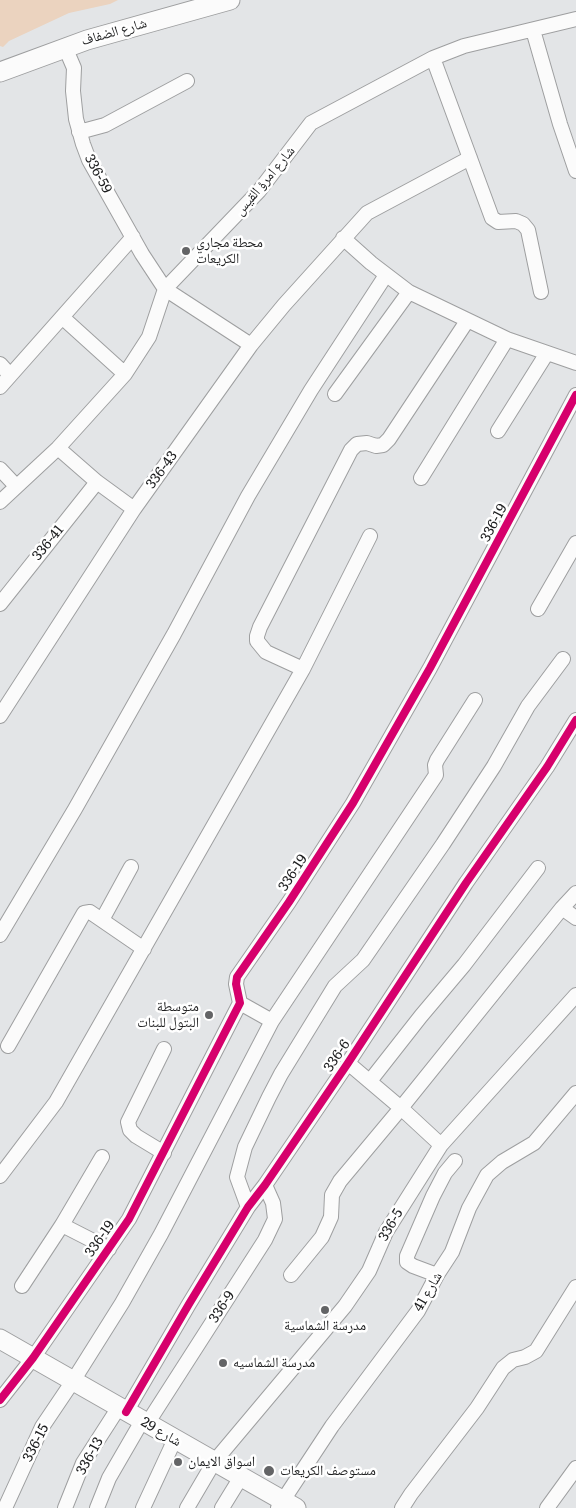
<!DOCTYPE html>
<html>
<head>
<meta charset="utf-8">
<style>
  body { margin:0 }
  canvas { display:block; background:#e3e5e7 }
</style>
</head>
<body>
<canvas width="576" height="1508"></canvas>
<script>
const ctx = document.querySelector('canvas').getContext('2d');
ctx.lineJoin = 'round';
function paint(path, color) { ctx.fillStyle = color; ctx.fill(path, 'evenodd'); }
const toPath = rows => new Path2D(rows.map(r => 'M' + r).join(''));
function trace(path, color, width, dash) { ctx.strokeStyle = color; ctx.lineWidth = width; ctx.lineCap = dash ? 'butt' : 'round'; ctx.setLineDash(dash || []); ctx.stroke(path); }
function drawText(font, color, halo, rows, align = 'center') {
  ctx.font = font + ' Literata,"Noto Naskh Arabic",serif'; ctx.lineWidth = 5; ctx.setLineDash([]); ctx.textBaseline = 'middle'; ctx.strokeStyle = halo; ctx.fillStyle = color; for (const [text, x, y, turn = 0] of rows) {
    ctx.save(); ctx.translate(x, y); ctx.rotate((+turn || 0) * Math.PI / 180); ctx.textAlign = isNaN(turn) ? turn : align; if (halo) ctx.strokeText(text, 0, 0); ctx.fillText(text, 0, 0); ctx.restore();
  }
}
paint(toPath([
  [0,0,118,0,110,4,69,13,9,41,3,47,0,46]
]), '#ebd3bf');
const street = toPath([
  [533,30,560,124,576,171],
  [65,47,74,68,73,91,76,119,83,144,89,160,142,254,165,289,251,345],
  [433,58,492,218,498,222,516,221,523,224,528,230,541,292],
  [79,132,105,125,187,81],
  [343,238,371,263,409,292,507,339,576,363],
  [62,317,125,374],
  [0,364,10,375],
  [0,387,133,237],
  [335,394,409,292],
  [498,431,547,353],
  [58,448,97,482,134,509],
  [0,469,16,486],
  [421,478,507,339],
  [0,502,58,448,125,374,149,337,165,289,259,191,311,123,433,58,464,46,576,19],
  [0,604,97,482],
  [538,609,576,543],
  [303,669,266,652,257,641,257,636,260,627,351,450,357,444,367,443,376,446,383,445,389,439,467,321],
  [0,716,134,509,251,345,284,305,367,213,470,158],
  [562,908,576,918],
  [102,920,131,867],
  [0,935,75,809,174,634,248,496,311,390,386,275],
  [240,1003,272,1021],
  [8,1046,84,913,90,912,144,949],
  [348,1063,401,1108,441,1145],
  [370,1081,421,1016,464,965,538,868],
  [164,1153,136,1136,130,1130,128,1122,164,1049],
  [0,1176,56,1102,303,669,370,536],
  [248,1207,237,1177,245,1147,269,1097,281,1074,335,986,363,960,443,844,494,766,528,706,563,659],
  [62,1225,109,1249],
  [291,1275,322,1237,331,1217,332,1195,340,1181,401,1108,562,908,576,893],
  [437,1275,413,1266,407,1262,407,1256,433,1196,445,1173,455,1161],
  [22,1286,62,1225,102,1157],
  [0,1400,33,1358,129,1219,240,1003,236,984,237,977,289,902,353,803,430,668,576,395],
  [126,1412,189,1304,248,1207,265,1185,348,1063,466,883,547,767,576,720],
  [147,1424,265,1240,275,1219,273,1203,265,1185],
  [5,1508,42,1427,73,1381,122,1303,161,1234,272,1021,436,775,435,765,437,760,475,700],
  [65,1508,83,1463,119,1407],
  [97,1508,109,1478,142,1421],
  [143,1508,175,1439],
  [187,1508,214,1462,345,1306,369,1271,386,1232,441,1145,576,995],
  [222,1508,241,1477],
  [278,1508,332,1426,418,1311,437,1275,452,1252,469,1208,487,1175,502,1162,534,1143,576,1093],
  [402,1508,411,1494,477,1408,503,1368,513,1360,525,1357,536,1351,576,1287],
  [547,1508,576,1468]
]);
const secondary = toPath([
  [0,72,87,40,230,0],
  [0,1339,296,1508]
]);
trace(street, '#9e9fa0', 16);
trace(secondary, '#9e9fa0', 21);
trace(street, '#fbfbfb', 14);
trace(secondary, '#fbfbfb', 19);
trace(toPath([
  [0,1400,33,1358,129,1219,240,1003,236,984,237,977,289,902,353,803,430,668,576,395],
  [126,1412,189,1304,248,1207,265,1185,348,1063,466,883,547,767,576,720]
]), '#d6006c', 8);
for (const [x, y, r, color] of [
  [186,251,5,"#636466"],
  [209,1015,5,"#636466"],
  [325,1310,5,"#636466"],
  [223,1363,5,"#636466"],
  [178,1462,5,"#636466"],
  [269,1471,6,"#636466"]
]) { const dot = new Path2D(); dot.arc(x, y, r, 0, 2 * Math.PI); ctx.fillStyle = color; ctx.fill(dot); trace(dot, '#fff', 2); }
drawText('14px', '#1e1f20', '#fff', [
  ["شارع الضفاف",114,32,-16],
  ["336-59",98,174,62],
  ["شارع امرؤ القيس",265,181,-50],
  ["336-43",162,470,-54],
  ["336-19",494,523,-62],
  ["336-41",48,543,-51],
  ["336-19",293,873,-57],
  ["336-6",337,1056,-56],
  ["336-5",391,1225,-60],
  ["336-19",100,1239,-55],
  ["شارع 41",428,1292,-60],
  ["336-9",222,1307,-57],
  ["شارع 29",161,1432,30],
  ["336-15",36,1443,-63],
  ["336-13",90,1456,-61]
]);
drawText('14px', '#1e1f20', '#fff', [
  ["محطة مجاري",196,243],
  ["الكريعات",196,259],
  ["متوسطة",199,1007,"right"],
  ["البتول للبنات",199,1023,"right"],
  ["مدرسة الشماسية",325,1326,"center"],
  ["مدرسة الشماسيه",233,1363],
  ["اسواق الايمان",188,1462],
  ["مستوصف الكريعات",280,1471]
], 'left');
</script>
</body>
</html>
